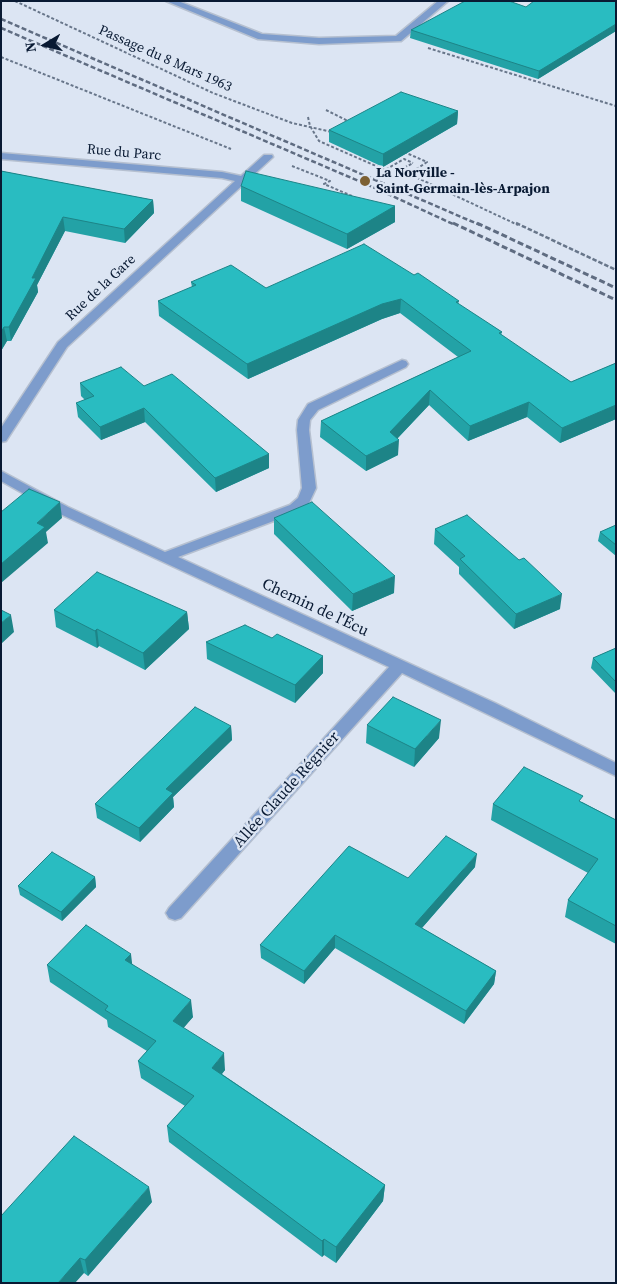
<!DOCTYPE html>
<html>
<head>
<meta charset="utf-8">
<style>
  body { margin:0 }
  #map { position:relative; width:617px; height:1284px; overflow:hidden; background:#dce5f3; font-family:"Source Serif 4",serif }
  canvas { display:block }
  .frame { position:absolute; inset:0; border:2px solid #091a33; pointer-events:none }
  .north { position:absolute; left:20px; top:20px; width:50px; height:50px; -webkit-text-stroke:4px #dce5f3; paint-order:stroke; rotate:261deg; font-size:14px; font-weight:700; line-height:20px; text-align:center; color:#091a33 }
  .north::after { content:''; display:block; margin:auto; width:18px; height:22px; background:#091a33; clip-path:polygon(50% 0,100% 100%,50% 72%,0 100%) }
</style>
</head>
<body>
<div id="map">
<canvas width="617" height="1284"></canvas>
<div class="frame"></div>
<div class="north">N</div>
</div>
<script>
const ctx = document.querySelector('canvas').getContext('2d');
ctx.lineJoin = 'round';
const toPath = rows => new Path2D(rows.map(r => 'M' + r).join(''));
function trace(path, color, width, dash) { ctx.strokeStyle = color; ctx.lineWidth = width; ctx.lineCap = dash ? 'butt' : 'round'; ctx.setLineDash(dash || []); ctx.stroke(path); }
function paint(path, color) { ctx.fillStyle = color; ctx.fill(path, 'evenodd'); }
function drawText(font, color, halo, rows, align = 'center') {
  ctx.font = font + ' "Source Serif 4",serif'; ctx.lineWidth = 5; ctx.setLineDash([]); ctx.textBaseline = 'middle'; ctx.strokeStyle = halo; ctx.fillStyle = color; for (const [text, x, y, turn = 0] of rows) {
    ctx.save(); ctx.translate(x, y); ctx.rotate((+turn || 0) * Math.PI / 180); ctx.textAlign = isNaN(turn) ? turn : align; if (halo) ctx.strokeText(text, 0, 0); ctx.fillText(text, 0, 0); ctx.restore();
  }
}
const street = toPath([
  [166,1,178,1,262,34,319,38,396,36,438,1,448,1,401,41,319,44,258,39,166,1],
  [1,153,222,172,241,176,264,155,272,155,273,157,67,347,6,441,1,442,1,428,58,342,235,181,222,178,1,159,1,153],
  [402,360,406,361,408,364,406,367,318,410,310,420,309,430,316,488,309,503,300,511,178,557,495,703,616,763,616,776,402,673,181,918,175,920,169,918,166,913,169,908,389,667,58,513,1,481,1,471,68,507,165,552,290,505,298,498,302,488,297,430,298,420,308,404,402,360]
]);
trace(street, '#b6c0d0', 3);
trace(toPath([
  [15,1,213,93,292,123,332,132],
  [428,48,616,106],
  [1,57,231,149],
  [326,110,350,122],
  [308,117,310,126,319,141,385,170,404,159,413,163],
  [404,152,427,162,409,174,518,225],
  [292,166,330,181,324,184,352,196],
  [400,170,413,163]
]), '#68768a', 2, [3, 2]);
trace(toPath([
  [516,223,616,270]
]), '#68768a', 2.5, [4.5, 2]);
paint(street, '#7d9ccc');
trace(toPath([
  [1,19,480,225],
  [1,28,375,188,455,225]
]), '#5f6c81', 2.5, [5, 2.5]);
trace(toPath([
  [453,223,616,300],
  [477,223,616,288]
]), '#5f6c81', 3, [6, 3]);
paint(toPath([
  [616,1,616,31,538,79,410,38,411,30,526,7],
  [458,111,457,124,383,167,329,142,329,130],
  [1,171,153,200,154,213,125,243,65,231,37,285,38,292,11,341,7,341,1,351],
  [241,186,395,206,395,222,347,249,241,201],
  [414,275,459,301,458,304,502,332,501,335,571,382,616,363,616,419,560,443,527,417,468,441,429,405,397,439,398,455,366,471,320,437,321,421,458,357,400,313,382,319,248,379,159,316,158,301,192,287,191,282,266,288],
  [80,383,269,454,269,468,216,492,145,422,101,440,78,417,76,403,85,400,81,396],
  [274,518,394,593,352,611,274,534],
  [616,525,616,556,598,541,600,532],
  [435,529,519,560,560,609,514,629,459,574,459,567,434,544],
  [54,610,187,612,189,629,145,670,99,646,97,648,56,627],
  [272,638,323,656,323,673,295,703,207,659,206,642],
  [616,648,616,694,591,668,593,658],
  [367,725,439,738,414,767,366,743],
  [231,726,232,740,173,797,174,807,140,842,97,818,95,804],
  [582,802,616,820,616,944,565,917,568,900,588,873,491,820,493,804],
  [475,867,422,928,496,971,494,984,464,1024,335,948,304,984,261,958,260,945,408,878],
  [95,877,96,887,62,921,20,895,18,886],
  [132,964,193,1017,183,1028,225,1070,222,1074,385,1185,383,1201,336,1263,324,1255,322,1257,169,1142,167,1126,185,1106,141,1078,138,1061,147,1051,108,1027,107,1020,50,982,47,965],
  [152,1202,88,1276,84,1273,1,1283]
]), '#23a2a6');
paint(toPath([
  [616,24,616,31,538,79,539,71],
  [458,111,457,124,383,167,383,154],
  [153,200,154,213,125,243,124,229],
  [395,206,395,222,347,249,347,234],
  [63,217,65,231,37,285,38,292,11,341,9,327,32,278],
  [401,299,400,313,382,319,248,379,247,364,382,304],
  [4,327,7,341,1,351,1,332],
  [430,390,429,405,393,443,399,440,398,455,366,471,366,456],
  [529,402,527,417,468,441,470,426],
  [616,405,616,419,560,443,562,428],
  [144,408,145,422,101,440,100,427],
  [269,454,269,468,216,492,215,478],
  [60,502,62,518,46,532,48,543,1,583,1,564,37,523],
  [395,576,394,593,352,611,353,594],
  [562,594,560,609,514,629,516,614],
  [187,612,189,629,145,670,143,653],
  [11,615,14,632,1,644,1,623],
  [97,629,99,646,97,648,95,631],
  [323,656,323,673,295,703,295,685],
  [441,720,439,738,414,767,415,749],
  [231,726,232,740,173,797,174,807,140,842,139,828,166,789],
  [477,854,475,867,414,937,415,924],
  [95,877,96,887,62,921,61,912],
  [335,935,335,948,304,984,304,971],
  [131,954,133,971,125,960],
  [496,971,494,984,464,1024,466,1011],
  [191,1000,193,1017,175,1038,173,1021],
  [224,1053,225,1070,213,1084,212,1068],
  [385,1185,383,1201,336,1263,336,1247],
  [149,1187,152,1202,88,1276,85,1260],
  [324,1239,324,1255,322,1257,322,1241],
  [80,1258,84,1273,75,1283,58,1283]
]), '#1d8487');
const building = toPath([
  [465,1,509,1,526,7,534,1,616,1,616,24,539,71,411,30,465,1],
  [401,92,458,111,383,154,329,130,401,92],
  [1,171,153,200,124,229,63,217,32,278,36,278,9,327,4,327,1,332,1,171],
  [246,171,395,206,347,234,241,186,246,171],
  [364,244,414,275,418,273,459,301,456,302,502,332,499,333,571,382,616,363,616,405,562,428,529,402,470,426,430,390,390,432,399,440,366,456,321,421,471,351,401,299,382,304,247,364,158,301,196,285,191,282,231,265,266,288,364,244],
  [121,367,144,386,172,374,269,454,215,478,144,408,100,427,76,403,94,396,80,383,121,367],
  [29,489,60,502,37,523,45,527,1,564,1,512,29,489],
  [312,502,395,576,353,594,274,518,312,502],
  [467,515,519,560,524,558,562,594,516,614,460,559,465,556,435,529,467,515],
  [616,525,616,545,600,532,616,525],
  [97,572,187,612,143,653,97,629,95,631,54,610,97,572],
  [1,610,11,615,1,623,1,610],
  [245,625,272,638,277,634,323,656,295,685,206,642,245,625],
  [616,648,616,682,593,658,616,648],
  [393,697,441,720,415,749,367,725,393,697],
  [195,707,231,726,166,789,173,793,139,828,95,804,195,707],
  [524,767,583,796,579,801,616,820,616,926,568,900,598,859,493,804,524,767],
  [446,836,477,854,415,924,496,971,466,1011,335,935,304,971,260,945,349,846,408,878,446,836],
  [52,852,95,877,61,912,18,886,52,852],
  [86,925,131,954,125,960,191,1000,173,1021,224,1053,212,1068,385,1185,336,1247,324,1239,322,1241,167,1126,194,1096,138,1061,156,1041,105,1010,108,1006,47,965,86,925],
  [74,1136,149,1187,85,1260,80,1258,58,1283,1,1283,1,1216,74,1136]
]);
paint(building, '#29bcc1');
trace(building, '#1d8487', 1);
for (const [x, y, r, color] of [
  [365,181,6,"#7c6033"]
]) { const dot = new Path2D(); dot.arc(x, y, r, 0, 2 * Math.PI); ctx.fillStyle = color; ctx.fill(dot); trace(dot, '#dce5f3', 2); }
drawText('14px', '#091a33', '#dce5f3', [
  ["Passage du 8 Mars 1963",165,59,24],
  ["Rue du Parc",124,153,5],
  ["Rue de la Gare",101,288,-43]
]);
drawText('bold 14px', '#091a33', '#dce5f3', [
  ["La Norville -",376,173],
  ["Saint-Germain-lès-Arpajon",376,189]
], 'left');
drawText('16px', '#091a33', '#dce5f3', [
  ["Chemin de l'Écu",315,608,25],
  ["Allée Claude Régnier",287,790,-48]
]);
</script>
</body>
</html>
